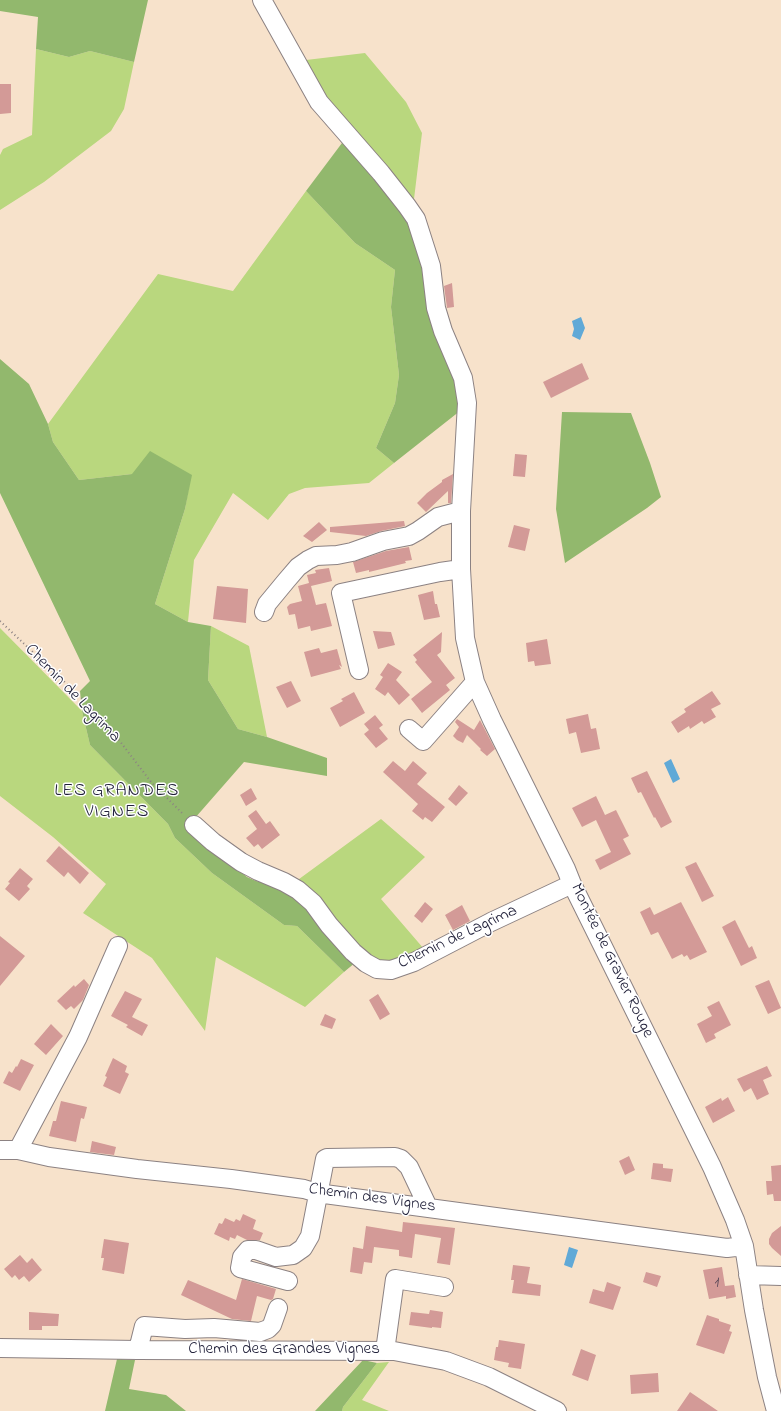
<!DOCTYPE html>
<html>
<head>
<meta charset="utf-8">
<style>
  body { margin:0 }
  canvas { display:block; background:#f7e2cb }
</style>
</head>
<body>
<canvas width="781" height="1411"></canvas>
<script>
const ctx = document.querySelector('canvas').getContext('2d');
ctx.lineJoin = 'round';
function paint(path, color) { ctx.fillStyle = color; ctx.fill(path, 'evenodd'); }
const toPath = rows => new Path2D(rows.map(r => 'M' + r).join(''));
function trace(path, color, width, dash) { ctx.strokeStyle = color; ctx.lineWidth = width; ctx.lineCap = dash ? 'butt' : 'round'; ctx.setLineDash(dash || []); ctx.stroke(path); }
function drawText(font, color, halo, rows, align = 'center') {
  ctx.font = font + ' "Indie Flower",sans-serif'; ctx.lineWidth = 3; ctx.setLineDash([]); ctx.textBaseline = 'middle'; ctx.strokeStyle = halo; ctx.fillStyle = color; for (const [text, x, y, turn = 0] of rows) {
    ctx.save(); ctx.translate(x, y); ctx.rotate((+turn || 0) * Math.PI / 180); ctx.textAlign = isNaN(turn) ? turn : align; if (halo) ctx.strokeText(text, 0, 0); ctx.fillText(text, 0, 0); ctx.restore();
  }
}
paint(toPath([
  [36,49,69,57,90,51,134,62,124,109,111,131,44,182,0,210,0,155,3,149,32,135],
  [365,53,406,102,422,133,414,199,339,115,324,94,306,60],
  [306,191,355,243,395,270,391,307,399,375,395,403,376,448,394,463,369,483,305,488,289,494,268,520,233,493,194,560,188,622,155,604,185,509,191,475,132,474,79,480,53,442,48,424,158,274,233,291],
  [211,626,249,646,267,737,238,729,208,680],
  [0,628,82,711,90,745,168,824,175,838,212,873,284,925,297,926,344,972,305,1007,216,957,205,1031,152,958,83,913,106,884,53,837,0,796],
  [381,819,425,857,381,899,424,949,393,965,372,963,295,882],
  [389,1362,362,1400,389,1411,342,1411,343,1407,377,1363]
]), '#b9d77e');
paint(toPath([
  [0,0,148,0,134,62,90,51,69,57,36,49,38,17,0,11],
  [342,143,387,189,410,227,465,407,394,463,376,448,395,403,399,375,391,307,395,270,355,243,306,191],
  [0,359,29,384,48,424,53,442,79,480,132,474,150,451,192,475,185,509,155,604,188,622,211,626,208,680,238,729,267,737,327,758,327,776,244,762,195,818,193,832,247,877,256,881,279,887,293,894,356,962,344,972,297,926,284,925,212,873,175,838,168,824,90,745,82,711,80,691,90,681,0,493],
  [562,412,631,413,650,463,661,497,647,508,565,563,556,509],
  [117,1359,135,1360,129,1389,166,1395,186,1411,105,1411],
  [363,1360,377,1363,343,1407,342,1411,315,1411]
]), '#92b86d');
paint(toPath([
  [581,317,585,328,580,340,572,336,574,329,572,321],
  [671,759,680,779,673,783,664,763],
  [569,1247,578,1250,572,1268,564,1265]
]), '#60a9d7');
paint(toPath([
  [0,84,11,84,11,113,0,114],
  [452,283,454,307,447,308,444,286],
  [582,363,589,379,551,398,543,382],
  [515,454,527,455,525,477,513,476],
  [453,474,451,503,448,503,448,491,426,512,417,503,427,493,442,482,442,480],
  [404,521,405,526,381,531,366,536,330,532,330,527],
  [319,522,327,530,312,542,303,536],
  [514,525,530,529,525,551,508,547],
  [409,547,412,560,405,561,406,563,369,572,369,570,356,573,353,562,386,551],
  [329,568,332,581,311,586,316,605,326,603,332,626,311,631,310,626,298,629,295,614,289,615,287,607,290,604,302,601,298,586,309,583,307,575,316,573,315,570],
  [217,586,248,589,246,623,213,619],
  [433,591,435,604,437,604,440,617,424,620,418,595],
  [373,631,391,632,395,645,378,649],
  [442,632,441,652,437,655,455,678,446,685,450,690,422,713,411,699,432,682,415,662,417,660,413,655],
  [547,639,551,664,535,666,534,661,528,662,526,643],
  [319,648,321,653,337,649,342,667,339,665,341,669,311,677,304,652],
  [388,663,402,672,396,680,410,695,399,705,388,692,385,696,375,689,383,677,380,675],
  [291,681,301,701,287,708,276,687],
  [712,691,721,704,711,709,716,717,704,724,702,721,690,729,689,726,678,733,671,722,686,712,684,709],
  [354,692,365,713,340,727,330,708,343,701,341,699],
  [588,714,591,729,596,728,600,749,581,753,576,732,569,734,566,719],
  [375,715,383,725,379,728,388,739,376,748,364,734,369,730,364,724],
  [457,719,474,730,480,720,495,749,487,756,480,750,481,749,467,735,463,743,457,740,453,736,459,727,455,722],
  [393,761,405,771,413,761,427,773,417,784,445,807,432,822,425,817,423,820,412,811,418,804,383,772],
  [647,771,672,822,661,828,655,817,654,818,641,792,638,793,631,778],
  [459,785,468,793,456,806,448,799],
  [251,788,257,799,246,806,240,795],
  [596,796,605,815,616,810,629,836,623,839,631,854,600,870,595,860,611,852,596,820,582,827,572,808],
  [256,810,266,824,270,821,280,835,262,849,258,844,254,847,246,838,257,829,248,816],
  [59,846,89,873,80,884,68,872,64,877,46,861],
  [696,862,714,896,702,902,685,867],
  [20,868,33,879,27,886,30,889,19,901,5,889,10,883,8,882],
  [425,902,433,909,422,923,414,916],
  [681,902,707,952,690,960,687,955,684,957,682,954,672,959,658,932,651,935,640,912,650,907,654,915],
  [462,905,470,921,453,930,445,915],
  [735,920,749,948,752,946,757,958,741,966,722,927],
  [0,936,25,956,0,986],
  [84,979,89,985,83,1000,74,1009,71,1006,66,1010,57,1001,74,985,75,987],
  [769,980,781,1008,768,1014,755,986],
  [125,991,142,999,132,1017,148,1025,142,1036,126,1027,128,1025,111,1016],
  [378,994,390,1014,380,1020,369,1000],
  [719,1001,731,1025,714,1034,716,1038,706,1043,697,1024,712,1016,707,1007],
  [325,1014,336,1019,332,1029,320,1025],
  [51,1024,63,1036,46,1055,34,1044],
  [113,1058,127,1066,125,1072,129,1074,120,1094,103,1086,107,1077,105,1076],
  [21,1059,34,1065,20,1091,3,1083,9,1071,12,1073,16,1066,17,1067],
  [767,1066,772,1076,763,1080,769,1094,757,1100,751,1088,744,1092,737,1079],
  [728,1097,735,1111,713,1123,705,1107,721,1098,722,1101],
  [61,1101,87,1107,84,1119,81,1118,76,1142,49,1136,53,1121,56,1121],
  [92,1141,116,1147,114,1155,90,1152],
  [629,1156,635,1170,625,1175,619,1161],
  [653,1163,663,1164,663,1168,673,1169,671,1182,651,1179],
  [781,1165,781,1201,774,1201,773,1194,767,1195,766,1181,772,1181,771,1166],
  [243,1214,256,1220,253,1229,263,1233,260,1240,247,1240,237,1235,235,1239,230,1237,229,1241,214,1234,219,1223,222,1224,225,1218,234,1222,236,1219,240,1221],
  [403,1222,455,1228,450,1265,437,1263,441,1238,415,1234,412,1258,399,1256,399,1250,374,1247,372,1263,364,1262,362,1274,350,1272,353,1247,363,1249,366,1226,402,1232],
  [781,1226,781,1256,772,1248,769,1244,769,1239,772,1233],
  [104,1239,129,1243,124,1274,102,1270,104,1258,101,1258],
  [20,1255,27,1263,32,1258,42,1270,29,1282,24,1276,19,1280,15,1275,12,1278,4,1269],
  [513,1265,530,1267,527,1283,541,1285,540,1296,512,1293,514,1280,511,1280],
  [722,1267,725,1286,734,1285,736,1297,726,1299,726,1296,709,1299,703,1270],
  [646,1272,661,1276,657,1287,643,1282],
  [242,1279,276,1289,273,1299,271,1300,257,1296,251,1321,232,1319,181,1295,188,1280,236,1300],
  [607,1282,621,1287,613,1310,589,1303,593,1289,604,1292],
  [430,1310,443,1312,441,1328,432,1327,432,1328,409,1325,411,1312,429,1314],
  [29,1312,59,1314,58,1326,42,1326,42,1330,29,1330],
  [707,1315,719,1319,719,1321,731,1325,729,1331,732,1332,724,1354,696,1345],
  [499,1340,525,1344,521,1369,508,1367,509,1363,494,1360,496,1347,498,1347],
  [581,1349,596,1355,588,1381,572,1375],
  [658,1373,659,1392,631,1394,630,1375],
  [690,1392,718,1411,677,1411]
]), '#d39a97');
const minor = toPath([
  [262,0,319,102,381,173,407,206,416,219,431,266,436,308,443,331,463,378,467,403,461,511,461,569,465,638,475,682,492,720,566,869,572,884,712,1167,735,1220,744,1246,754,1310,767,1377,776,1411],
  [264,612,267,604,286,581,298,567,308,560,316,556,337,555,352,552,383,541,409,536,418,531,438,517,461,511],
  [359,670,341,593,440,572,461,569],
  [409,729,423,741,475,682],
  [194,825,213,842,241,862,258,871,284,882,298,890,313,903,329,925,353,952,366,963,377,969,391,970,414,962,491,922,572,884],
  [0,1150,18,1150,49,1157,137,1169,231,1179,304,1189,317,1193,689,1243,727,1248,744,1246],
  [18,1150,78,1037,118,946],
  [748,1275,781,1276],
  [288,1281,240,1268,242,1257,248,1250,256,1250,276,1257,293,1255,303,1248,310,1236,325,1159,327,1158,395,1157,401,1159,409,1167,428,1207],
  [0,1348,138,1350,394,1351,446,1361,489,1377,557,1411],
  [138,1350,144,1326,185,1329,214,1328,260,1332,268,1329,272,1325,278,1308],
  [385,1351,395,1279,444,1287]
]);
trace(minor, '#8c8283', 20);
trace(toPath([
  [0,621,90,706,119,740,151,782,183,814]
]), '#8c8283', 2, [1, 3]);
trace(minor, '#fff', 18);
drawText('15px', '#4e4052', null, [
  ["1",717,1284]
]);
drawText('17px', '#22223b', '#fff', [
  ["Chemin de Lagrima",72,694,46],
  ["Chemin de Lagrima",458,938,-25],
  ["Montée de Gravier Rouge",611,961,64],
  ["Chemin des Vignes",372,1199,8],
  ["Chemin des Grandes Vignes",284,1350]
]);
ctx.letterSpacing = '1px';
drawText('18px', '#22223b', '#fff', [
  ["LES GRANDES",117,792],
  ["VIGNES",117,813]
]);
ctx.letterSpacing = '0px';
</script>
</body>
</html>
